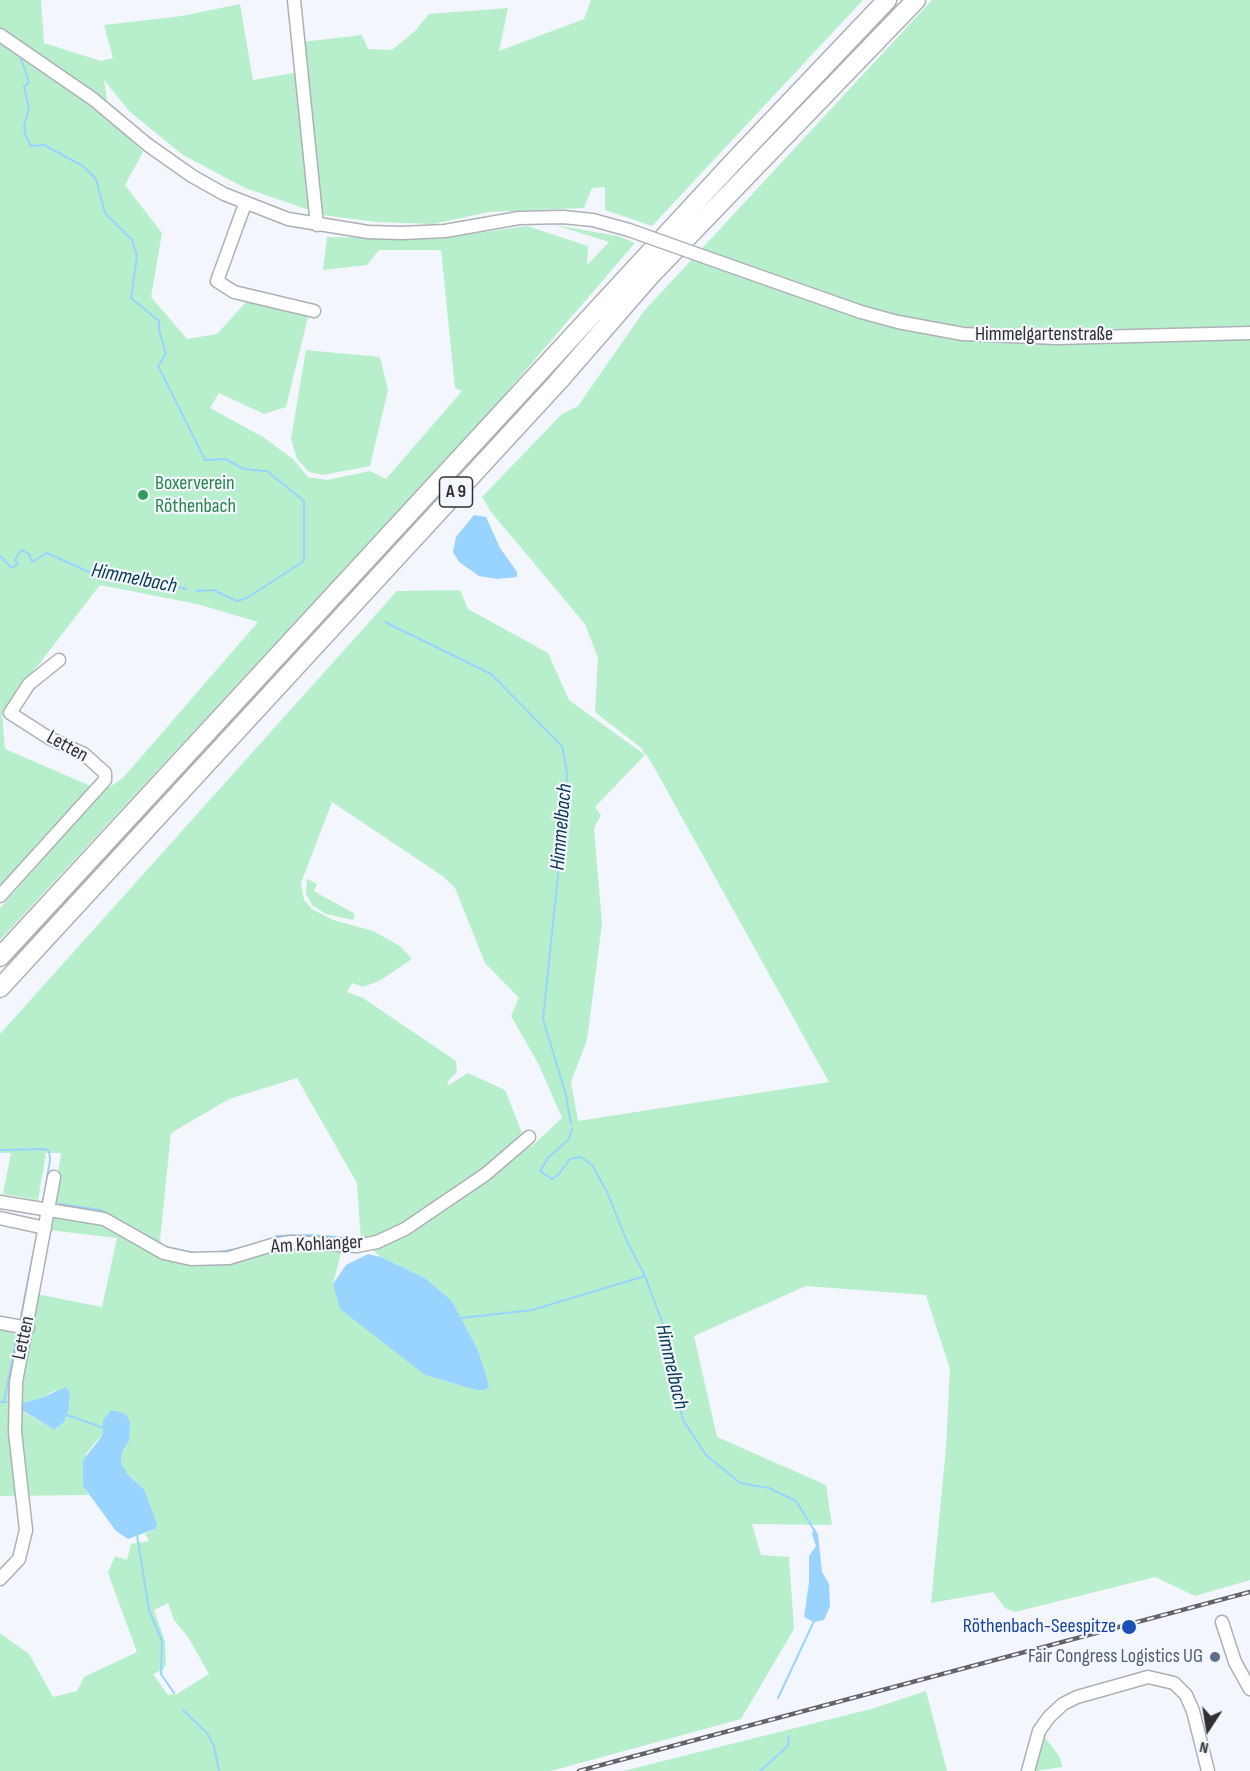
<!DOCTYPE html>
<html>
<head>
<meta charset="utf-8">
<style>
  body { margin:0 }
  #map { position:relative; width:1250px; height:1771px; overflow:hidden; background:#f3f6fc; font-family:"Sofia Sans Condensed",sans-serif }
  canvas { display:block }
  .north { position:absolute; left:1178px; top:1699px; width:60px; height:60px; -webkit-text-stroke:4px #f3f6fc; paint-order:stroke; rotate:192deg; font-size:16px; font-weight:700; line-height:24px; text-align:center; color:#2f3032 }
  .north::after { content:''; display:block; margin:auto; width:21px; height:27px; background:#2f3032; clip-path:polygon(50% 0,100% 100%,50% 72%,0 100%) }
</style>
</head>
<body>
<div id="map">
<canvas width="1250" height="1771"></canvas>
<div class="north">N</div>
</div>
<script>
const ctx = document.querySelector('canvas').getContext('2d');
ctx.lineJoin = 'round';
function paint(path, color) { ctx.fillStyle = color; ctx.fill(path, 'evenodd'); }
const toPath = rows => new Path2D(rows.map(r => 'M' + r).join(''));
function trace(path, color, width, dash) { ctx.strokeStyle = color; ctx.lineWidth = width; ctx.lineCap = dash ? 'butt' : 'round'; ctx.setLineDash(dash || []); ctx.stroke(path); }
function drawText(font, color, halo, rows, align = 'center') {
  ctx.font = font + ' "Sofia Sans Condensed",sans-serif'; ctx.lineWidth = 4.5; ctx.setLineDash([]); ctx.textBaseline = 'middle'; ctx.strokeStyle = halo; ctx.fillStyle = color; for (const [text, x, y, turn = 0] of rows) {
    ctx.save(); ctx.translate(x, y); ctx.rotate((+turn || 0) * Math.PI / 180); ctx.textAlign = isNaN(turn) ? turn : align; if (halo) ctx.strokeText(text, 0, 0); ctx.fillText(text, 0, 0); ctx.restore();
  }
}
paint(toPath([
  [0,0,41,0,44,43,101,61,113,58,104,25,182,16,240,4,253,80,299,72,312,211,245,188,183,155,130,112,104,80,110,120,143,152,125,185,162,233,151,297,187,339,217,334,247,301,308,317,286,407,264,414,219,393,210,408,263,437,293,459,308,477,327,480,370,471,386,479,462,391,455,388,441,250,379,250,367,265,323,270,327,237,438,239,527,226,588,246,587,265,609,242,555,225,618,236,635,243,488,414,0,940,0,908,105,790,123,778,258,622,197,604,100,585,2,712,5,749,93,787,0,892],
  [591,0,863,0,652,226,605,210,605,187,592,188,584,208,489,212,433,224,376,222,322,215,302,42,362,35,368,49,392,50,415,31,429,14,508,8,499,51,584,19],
  [932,0,1250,0,1250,1580,1195,1596,1155,1577,1015,1612,1005,1608,993,1592,931,1603,946,1448,950,1369,926,1295,806,1286,694,1336,717,1437,826,1485,832,1525,752,1524,761,1555,789,1557,794,1629,741,1719,551,1771,0,1771,0,1633,29,1654,53,1697,77,1691,84,1677,137,1652,108,1573,115,1556,127,1560,131,1544,149,1541,145,1534,155,1529,144,1489,128,1475,121,1463,122,1452,129,1441,103,1420,103,1433,86,1454,83,1486,89,1495,0,1496,0,1327,23,1331,31,1293,102,1307,117,1238,49,1230,61,1153,43,1153,46,1154,38,1200,3,1194,11,1153,0,1153,0,1034,397,591,460,590,468,609,548,653,569,700,645,755,595,807,601,815,594,828,602,924,587,1040,571,1082,578,1121,829,1082,650,760,640,747,595,712,598,658,585,624,491,512,482,497,562,414,578,406,644,311],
  [332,802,444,877,455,888,485,963,519,998,511,1016,539,1065,562,1118,533,1145,494,1169,491,1163,522,1133,505,1090,468,1073,449,1085,447,1082,457,1072,456,1061,363,998,347,992,352,983,363,987,381,980,412,959,400,946,373,931,333,920,312,909,304,900,301,883],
  [297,1078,357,1183,361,1241,381,1257,425,1278,452,1301,478,1350,488,1386,476,1390,425,1375,333,1284,342,1249,272,1247,188,1262,167,1256,160,1240,171,1133,229,1099],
  [54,1391,70,1393,69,1409,64,1422,54,1430,25,1413,22,1403,41,1398],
  [168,1603,174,1620,188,1637,209,1674,177,1694,168,1695,153,1674,164,1669,166,1663,165,1642,154,1610],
  [306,350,380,357,388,390,370,466,323,475,309,472,297,459,291,439],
  [307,879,317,884,314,891,355,914,353,920,326,914,312,905,306,894],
  [926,1691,947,1771,623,1771,871,1709],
  [1044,1736,1059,1756,1063,1767,1035,1771]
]), '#b7efcd');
paint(toPath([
  [474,515,486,517,500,548,517,572,517,577,497,579,479,576,459,562,453,552,456,537],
  [368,1254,381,1257,425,1278,452,1301,478,1350,489,1386,485,1390,476,1390,425,1375,340,1309,333,1284,346,1265],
  [66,1387,70,1393,69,1409,64,1422,54,1430,22,1410,22,1403,41,1398],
  [111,1410,126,1414,130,1423,129,1441,122,1452,121,1463,128,1475,144,1489,157,1524,155,1529,128,1539,116,1531,83,1486,83,1460,99,1440,103,1433,103,1420],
  [814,1528,818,1534,822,1572,829,1584,830,1606,824,1620,814,1622,804,1617,809,1582,809,1556,816,1546,812,1534]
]), '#98d4ff');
trace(toPath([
  [0,43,13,51],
  [20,56,29,82,24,87,29,108,24,127,26,137,31,146,44,145,83,166,96,179,105,213,132,240,137,256,131,298,159,321,159,330,166,354,158,366,205,460,225,459,244,469,265,471],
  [0,556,12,568,18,564,15,560,21,550,29,554,32,562,47,553,100,577,119,573,186,589],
  [196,591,213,590,237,601,247,598,304,561,304,501,267,471],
  [385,622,491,674,562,746,567,773,566,799,543,1019,566,1095,571,1124],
  [572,1129,569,1139,548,1158,540,1171,552,1179,558,1175,570,1159,581,1157,592,1165,607,1192,626,1239,645,1276,662,1322,683,1420,706,1455,740,1483,769,1488,796,1501,814,1530],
  [0,1150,45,1149,49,1151,50,1160,43,1203],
  [60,1204,101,1210,169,1248,196,1253],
  [276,1236,313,1235,357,1239],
  [220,1252,241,1248],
  [462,1318,532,1310,645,1276],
  [20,1322,33,1254],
  [0,1402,6,1402],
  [4,1402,18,1330],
  [67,1415,104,1428],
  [137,1535,149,1610,162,1641,161,1674,174,1693],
  [778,1698,815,1619],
  [183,1710,207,1733,214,1746,219,1771],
  [760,1771,788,1746,789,1736]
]), '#98d4ff', 2);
const minor = toPath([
  [294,0,317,225],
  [0,35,93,99,148,145,192,176,224,194,288,219,368,232,402,233,445,231,519,218,563,217,593,220,629,230],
  [245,204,217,281,234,292,314,311],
  [705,257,861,312,898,322,963,334,1057,338,1250,333],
  [0,896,105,780,105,773,84,754,49,738,10,713,29,684,59,660],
  [0,1202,104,1219,164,1253,191,1259,229,1258,272,1245,291,1242,357,1246,377,1242,405,1229,486,1174,529,1137],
  [0,1218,45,1228],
  [0,1323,28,1328],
  [0,1579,19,1559,26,1530,15,1432,16,1382,54,1177],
  [1222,1622,1235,1662,1250,1689],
  [1028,1771,1039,1731,1049,1717,1063,1704,1077,1697,1148,1677,1174,1683,1186,1695,1193,1711,1208,1771]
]);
const highway = toPath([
  [0,957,735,160,887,0],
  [0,988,557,383,650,276,916,0]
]);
trace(minor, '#adb0b5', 15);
trace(highway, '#adb0b5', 21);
trace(minor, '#fff', 12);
trace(highway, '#fff', 18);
const rail = toPath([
  [579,1771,1250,1592]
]);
trace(rail, '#636468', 4.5);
trace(rail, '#f3f6fc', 2, [7]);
const minorBridge = toPath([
  [629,230,705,257]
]);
trace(minorBridge, '#adb0b5', 15, []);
trace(minorBridge, '#fff', 12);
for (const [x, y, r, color] of [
  [143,495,6,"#2e9e5b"],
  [1129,1627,8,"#1a4fb4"],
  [1215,1657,6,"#5c6f8a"]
]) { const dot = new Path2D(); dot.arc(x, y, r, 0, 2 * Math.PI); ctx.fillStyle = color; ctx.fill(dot); trace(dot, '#f3f6fc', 2); }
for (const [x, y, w] of [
  [456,492,33]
]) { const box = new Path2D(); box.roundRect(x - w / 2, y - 15, w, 30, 4.5); ctx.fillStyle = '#f3f6fc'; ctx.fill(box); trace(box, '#2f3032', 1.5); }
drawText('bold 18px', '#2f3032', null, [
  ["A 9",456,492]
]);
drawText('20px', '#2f3032', '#f3f6fc', [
  ["Himmelgartenstraße",1044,335],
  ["Letten",67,747,29],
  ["Am Kohlanger",317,1245,-3],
  ["Letten",24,1338,-78]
]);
drawText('20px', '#27864d', '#f3f6fc', [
  ["Boxerverein",155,484],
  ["Röthenbach",155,507]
], 'left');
drawText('20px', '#164399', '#f3f6fc', [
  ["Röthenbach-Seespitze",1116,1627]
], 'right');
drawText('20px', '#4e5e75', '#f3f6fc', [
  ["Fair Congress Logistics UG",1203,1657]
], 'right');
drawText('italic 21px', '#063853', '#f3f6fc', [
  ["Himmelbach",134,579,11],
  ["Himmelbach",562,827,-85],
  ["Himmelbach",671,1367,77]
]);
</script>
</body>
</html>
